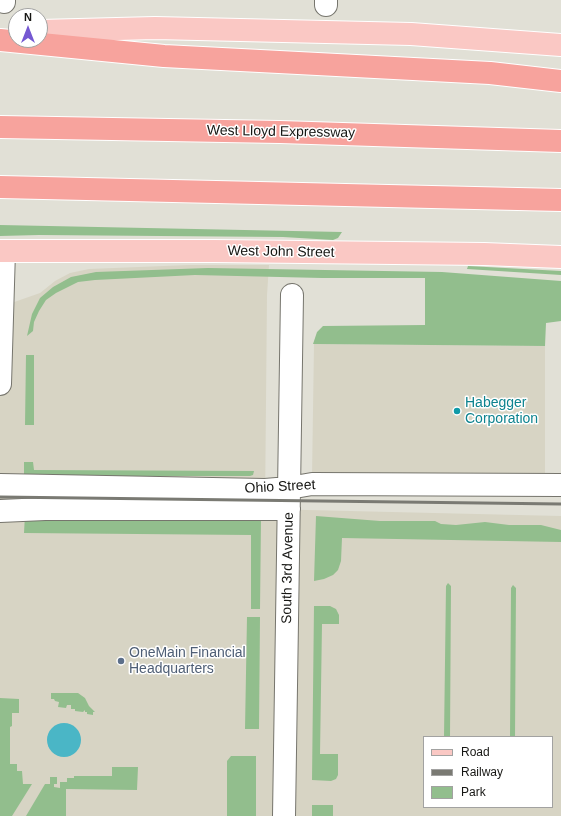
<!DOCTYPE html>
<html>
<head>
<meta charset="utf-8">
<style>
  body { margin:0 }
  #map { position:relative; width:561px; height:816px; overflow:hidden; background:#e1e0d6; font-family:Arial,sans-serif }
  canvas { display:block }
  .legend { position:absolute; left:423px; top:736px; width:130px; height:72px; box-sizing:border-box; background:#fff; border:1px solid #a2a2a1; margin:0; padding:5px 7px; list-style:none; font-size:12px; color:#161613 }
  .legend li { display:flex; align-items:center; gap:8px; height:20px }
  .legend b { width:20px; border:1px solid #a2a2a1 }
  .north { position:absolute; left:8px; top:8px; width:40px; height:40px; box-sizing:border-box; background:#fff; border:1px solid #a2a2a1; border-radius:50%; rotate:0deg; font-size:11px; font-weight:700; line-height:16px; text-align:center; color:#161613 }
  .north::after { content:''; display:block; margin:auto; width:14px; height:18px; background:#7558d2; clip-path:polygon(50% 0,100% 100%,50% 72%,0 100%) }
</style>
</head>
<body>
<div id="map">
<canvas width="561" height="816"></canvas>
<ul class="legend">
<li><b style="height:5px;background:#fac8c4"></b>Road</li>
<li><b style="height:5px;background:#7a7a73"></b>Railway</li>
<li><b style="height:11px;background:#92be8d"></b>Park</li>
</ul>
<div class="north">N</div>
</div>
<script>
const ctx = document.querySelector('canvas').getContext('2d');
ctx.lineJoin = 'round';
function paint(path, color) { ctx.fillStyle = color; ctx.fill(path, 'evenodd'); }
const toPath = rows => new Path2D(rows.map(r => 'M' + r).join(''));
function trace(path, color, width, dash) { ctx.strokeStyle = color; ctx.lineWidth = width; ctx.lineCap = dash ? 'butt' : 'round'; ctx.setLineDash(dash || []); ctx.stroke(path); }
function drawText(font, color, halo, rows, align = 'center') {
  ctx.font = font + ' Arial,sans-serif'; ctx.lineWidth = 3; ctx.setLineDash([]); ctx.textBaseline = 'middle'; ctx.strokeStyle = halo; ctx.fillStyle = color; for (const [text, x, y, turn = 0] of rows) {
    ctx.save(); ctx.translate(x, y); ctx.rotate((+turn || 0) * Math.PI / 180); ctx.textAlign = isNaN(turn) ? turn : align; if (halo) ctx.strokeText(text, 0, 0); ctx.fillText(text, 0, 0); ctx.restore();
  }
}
paint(toPath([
  [189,265,269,265,267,295,265,509,561,516,561,816,0,816,0,307,40,293,55,281,70,273,89,269],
  [424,737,552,737,552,807,424,807],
  [314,344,545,346,545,478,312,477]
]), '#d7d4c4');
paint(toPath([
  [0,225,342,232,338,238,333,240,283,237,39,235,0,236],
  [468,266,561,271,561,275,467,269],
  [208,268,442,272,561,281,561,321,546,323,545,346,313,344,317,332,323,326,425,325,425,278,322,278,195,275,95,280,78,282,56,293,46,300,39,311,34,322,33,331,27,336,32,314,40,298,53,287,71,277,96,272],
  [26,355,34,355,34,425,25,425],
  [24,462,33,462,34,470,254,471,253,475,250,476,24,476],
  [25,514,261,517,260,609,251,609,251,535,24,533],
  [316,516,380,521,435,521,441,524,456,525,485,522,509,525,541,525,561,530,561,542,342,538,341,561,338,570,333,575,324,579,314,581],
  [448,583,451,586,450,737,444,737,446,586],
  [513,585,516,588,515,737,510,737,511,588],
  [314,606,330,606,336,609,339,615,339,624,322,624,320,754,338,754,338,775,336,779,331,781,312,780],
  [247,617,260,617,259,729,245,729],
  [51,693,78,693,85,698,89,706,95,712,93,712,93,715,87,714,87,712,85,712,85,710,83,712,75,711,75,709,71,709,71,705,67,705,66,708,58,707,59,702,55,701,54,699,51,699],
  [0,698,19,699,19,713,12,713,12,726,10,727,10,764,17,764,17,771,22,771,23,784,32,784,12,816,0,816],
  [231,756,256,756,256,816,227,816,227,761],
  [112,767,138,767,137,790,66,789,66,816,26,816,45,784,50,784,50,777,57,777,57,784,54,784,54,787,60,788,60,782,67,782,67,778,74,778,74,776,112,776],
  [312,805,333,805,333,816,312,816]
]), '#92be8d');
paint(toPath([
  '47 740a17 17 0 1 1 34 0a17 17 0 1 1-34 0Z'
]), '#4ab6c6');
const minor = toPath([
  [326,0,326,5],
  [4,2,4,0],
  [0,384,4,251],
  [0,485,265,490,289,488,312,484,561,485],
  [0,511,45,509,289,509],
  [284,816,292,295]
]);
const primary = toPath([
  [40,31,155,28,411,34,561,45],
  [0,251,214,251,484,254,561,257]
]);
const motorway = toPath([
  [0,40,164,56,490,73,561,81],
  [0,127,280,132,561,141],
  [0,187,561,200]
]);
trace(minor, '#76756d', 24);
trace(primary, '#fff', 24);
trace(motorway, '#fff', 24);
trace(minor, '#fff', 22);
trace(primary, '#fac8c4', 22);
trace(motorway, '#f7a39d', 22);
trace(toPath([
  [0,497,561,504]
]), '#7a7a73', 3);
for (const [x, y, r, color] of [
  [457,411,4,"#0f9aa8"],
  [121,661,4,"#5c6f8a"]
]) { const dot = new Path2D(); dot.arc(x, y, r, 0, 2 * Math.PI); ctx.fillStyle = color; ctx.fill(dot); trace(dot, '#fff', 1.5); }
drawText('14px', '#161613', '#fff', [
  ["West Lloyd Expressway",281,132,1],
  ["West John Street",281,252,1],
  ["Ohio Street",280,487,-3],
  ["South 3rd Avenue",288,568,-89]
]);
drawText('14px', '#0d838f', '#fff', [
  ["Habegger",465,403],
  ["Corporation",465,419]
], 'left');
drawText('14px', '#4e5e75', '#fff', [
  ["OneMain Financial",129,653],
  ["Headquarters",129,669]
], 'left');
</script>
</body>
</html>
